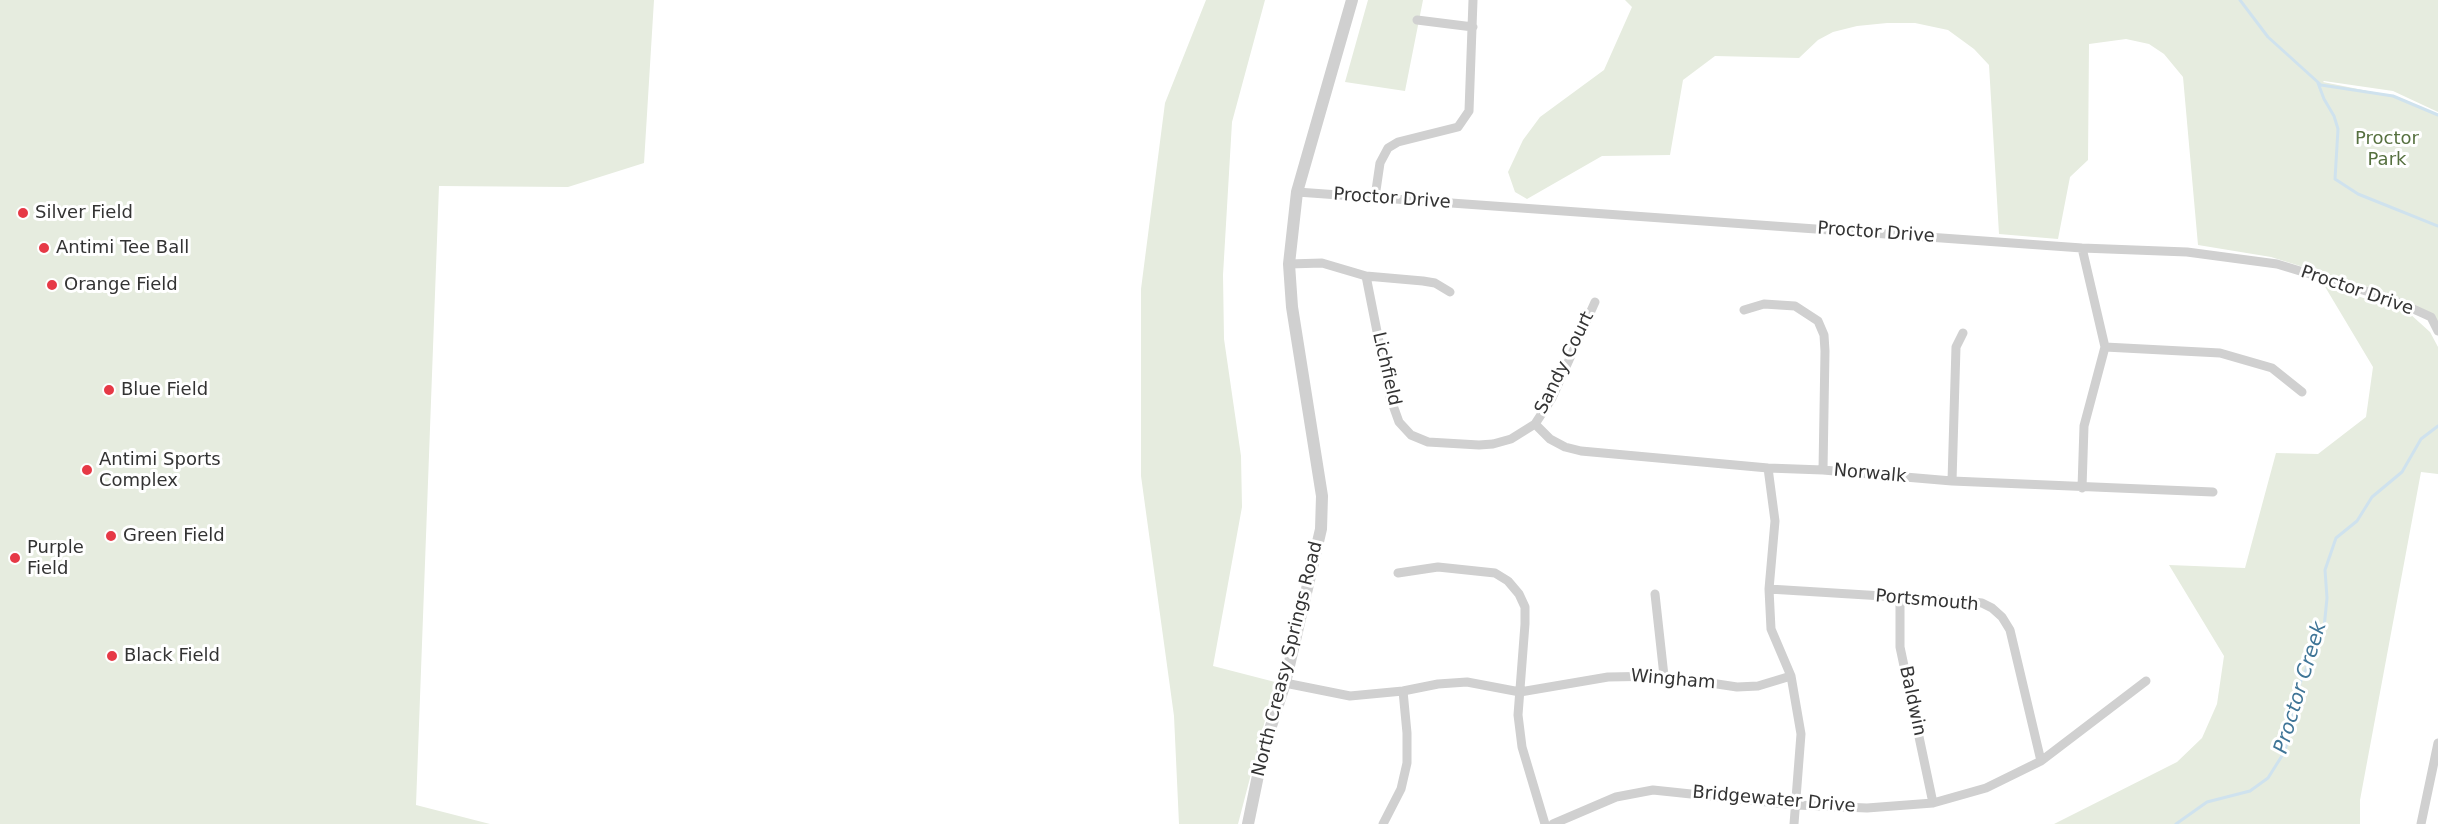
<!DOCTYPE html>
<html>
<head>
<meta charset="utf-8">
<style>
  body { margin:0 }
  canvas { display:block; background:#fff }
</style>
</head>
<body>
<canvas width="2438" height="824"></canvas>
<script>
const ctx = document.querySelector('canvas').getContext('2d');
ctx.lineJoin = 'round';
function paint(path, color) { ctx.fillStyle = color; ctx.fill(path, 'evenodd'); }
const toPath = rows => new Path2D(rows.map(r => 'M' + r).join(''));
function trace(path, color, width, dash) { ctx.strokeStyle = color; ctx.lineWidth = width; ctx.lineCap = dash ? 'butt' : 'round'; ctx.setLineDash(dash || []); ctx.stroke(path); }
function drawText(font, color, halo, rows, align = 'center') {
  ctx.font = font + ' "DejaVu Sans",sans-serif'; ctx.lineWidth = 6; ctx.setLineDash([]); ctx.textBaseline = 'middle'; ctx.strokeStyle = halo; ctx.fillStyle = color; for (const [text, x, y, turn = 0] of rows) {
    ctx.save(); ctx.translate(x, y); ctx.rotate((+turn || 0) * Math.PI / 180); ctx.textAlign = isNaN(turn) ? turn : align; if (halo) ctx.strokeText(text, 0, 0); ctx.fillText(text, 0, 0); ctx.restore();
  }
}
paint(toPath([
  [0,0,654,0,644,163,568,187,439,186,416,805,490,824,0,824],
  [1206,0,1265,0,1232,122,1223,275,1224,339,1241,456,1242,507,1213,666,1275,682,1238,824,1179,824,1174,716,1141,476,1141,289,1165,103],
  [1368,0,1423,0,1405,91,1345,82],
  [1625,0,2438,0,2438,112,2393,91,2324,81,2323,82,2393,96,2438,115,2438,328,2394,295,2271,257,2198,245,2183,77,2164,54,2149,44,2126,39,2089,44,2088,160,2070,177,2058,239,1999,234,1989,65,1974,49,1948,30,1915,23,1887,23,1857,26,1833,32,1818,40,1799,58,1715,56,1683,80,1670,155,1602,156,1527,199,1515,192,1508,172,1523,140,1540,117,1604,70,1632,7],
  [2324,285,2409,313,2430,332,2438,347,2438,474,2421,472,2360,800,2360,824,2054,824,2177,762,2202,738,2217,704,2224,656,2169,565,2245,568,2276,453,2318,454,2366,417,2373,367]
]), '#e6ecdf');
trace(toPath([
  [2240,0,2268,37,2321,85,2393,96,2438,115],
  [2318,83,2324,99,2334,116,2338,129,2335,179,2358,194,2438,226],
  [2176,824,2207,802,2250,791,2268,778,2285,751,2300,683,2324,628,2327,598,2325,570,2336,538,2357,521,2372,497,2402,472,2421,439,2438,426]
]), '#cfe2ee', 3);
trace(toPath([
  [1417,20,1473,27],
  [1297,192,2082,248,2187,252,2277,264,2389,298,2431,317,2438,331],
  [1375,197,1380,163,1388,148,1398,142,1458,127,1469,111,1473,0],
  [1289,264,1322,263,1366,276,1423,281,1435,283,1450,292],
  [1366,276,1390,397,1399,422,1411,435,1428,442,1479,445,1493,444,1511,439,1535,424,1552,398,1595,302],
  [1744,310,1764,304,1795,306,1818,321,1824,335,1825,351,1823,470],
  [2105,347,2220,353,2272,368,2302,392],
  [1535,424,1550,439,1565,447,1581,451,1768,468,1823,470,1952,481,2213,492],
  [1768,468,1775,521,1769,589,1771,629,1791,676,1801,734,1794,824],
  [1952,481,1956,347,1963,333],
  [2082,488,2084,426,2105,347,2082,248],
  [1398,573,1438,567,1495,573,1508,581,1519,594,1525,607,1525,624,1518,715,1522,747,1545,824],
  [1769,589,1964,601,1982,603,1992,608,2002,617,2010,630,2041,761],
  [1655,594,1664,676],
  [1900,598,1900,647,1933,803],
  [1285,683,1350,696,1403,691,1438,684,1467,682,1520,692,1608,677,1664,676,1737,687,1758,686,1791,676],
  [1383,824,1401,789,1407,763,1407,733,1403,691],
  [1553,824,1616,797,1653,790,1796,805,1867,808,1933,803,1986,788,2041,761,2146,681],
  [2421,824,2438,743]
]), '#d0d0d0', 9);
trace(toPath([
  [1248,824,1263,751,1285,683,1321,529,1322,496,1292,307,1289,264,1297,192,1352,0]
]), '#d0d0d0', 12);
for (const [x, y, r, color] of [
  [23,213,6,"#e63946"],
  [44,248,6,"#e63946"],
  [52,285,6,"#e63946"],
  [109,390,6,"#e63946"],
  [87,470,6,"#e63946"],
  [111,536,6,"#e63946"],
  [15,558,6,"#e63946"],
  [112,656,6,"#e63946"]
]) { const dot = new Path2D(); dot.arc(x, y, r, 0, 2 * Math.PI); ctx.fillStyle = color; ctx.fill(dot); trace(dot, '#fff', 2); }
drawText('18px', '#56703f', '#fff', [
  ["Proctor",2387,139],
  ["Park",2387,160]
]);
drawText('18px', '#333', '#fff', [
  ["Proctor Drive",1392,199,4],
  ["Proctor Drive",1876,233,4],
  ["Proctor Drive",2357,291,19],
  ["Sandy Court",1565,363,-64],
  ["Lichfield",1386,369,77],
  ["Norwalk",1870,474,5],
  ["Portsmouth",1927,601,5],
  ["North Creasy Springs Road",1288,659,-76],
  ["Wingham",1673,680,5],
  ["Baldwin",1912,701,78],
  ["Bridgewater Drive",1774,800,5]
]);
drawText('18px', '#333', '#fff', [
  ["Silver Field",35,213],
  ["Antimi Tee Ball",56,248],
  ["Orange Field",64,285],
  ["Blue Field",121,390],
  ["Antimi Sports",99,460],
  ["Complex",99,481],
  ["Green Field",123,536],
  ["Purple",27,548],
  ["Field",27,569],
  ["Black Field",124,656]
], 'left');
drawText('italic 20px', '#3f7597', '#fff', [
  ["Proctor Creek",2301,688,-73]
]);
</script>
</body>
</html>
